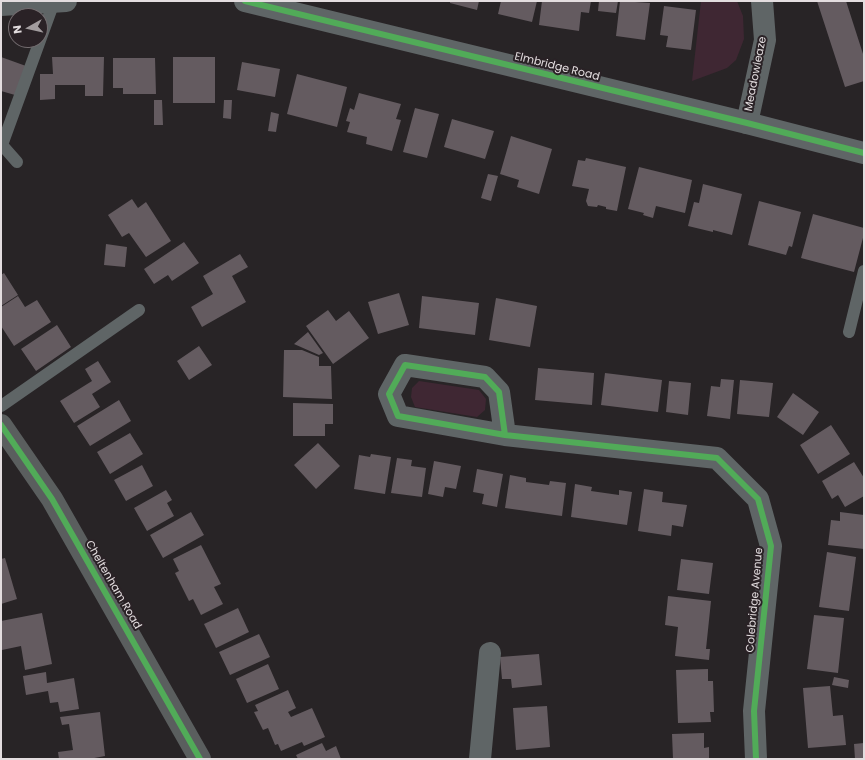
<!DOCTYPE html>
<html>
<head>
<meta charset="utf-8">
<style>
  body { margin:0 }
  #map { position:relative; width:865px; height:760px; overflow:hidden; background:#282426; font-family:Poppins,sans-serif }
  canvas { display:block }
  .frame { position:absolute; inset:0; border:2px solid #e3dddf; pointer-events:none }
  .north { position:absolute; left:8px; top:8px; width:40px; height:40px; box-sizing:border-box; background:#2a2226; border:1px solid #746d70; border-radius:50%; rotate:262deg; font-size:11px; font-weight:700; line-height:16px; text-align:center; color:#e3dddf }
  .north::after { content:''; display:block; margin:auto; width:14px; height:18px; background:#a29c9e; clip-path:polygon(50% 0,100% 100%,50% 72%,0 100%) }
</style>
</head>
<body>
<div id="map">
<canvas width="865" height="760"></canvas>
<div class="frame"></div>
<div class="north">N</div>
</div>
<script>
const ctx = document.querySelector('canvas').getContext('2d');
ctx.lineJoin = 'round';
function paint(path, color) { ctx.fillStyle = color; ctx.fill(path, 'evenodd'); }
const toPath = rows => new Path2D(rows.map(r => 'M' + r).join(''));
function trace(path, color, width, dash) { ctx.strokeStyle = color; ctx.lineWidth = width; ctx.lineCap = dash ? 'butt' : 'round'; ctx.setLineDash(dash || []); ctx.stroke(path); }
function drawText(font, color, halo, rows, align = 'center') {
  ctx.font = font + ' Poppins,sans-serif'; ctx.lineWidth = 4; ctx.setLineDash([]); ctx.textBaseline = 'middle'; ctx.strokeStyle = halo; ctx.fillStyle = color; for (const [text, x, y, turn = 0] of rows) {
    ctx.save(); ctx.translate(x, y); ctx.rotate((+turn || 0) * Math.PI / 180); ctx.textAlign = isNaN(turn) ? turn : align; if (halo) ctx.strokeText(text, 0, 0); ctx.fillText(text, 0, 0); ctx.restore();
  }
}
paint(toPath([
  [701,1,737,1,743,16,744,39,736,60,727,68,692,81],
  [419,381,479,390,486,399,485,410,477,417,415,407,411,397,412,388]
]), '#3f2733');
paint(toPath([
  [450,1,479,1,477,10,450,3],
  [501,1,537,1,532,22,498,14],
  [542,1,591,1,589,13,581,12,579,31,539,25],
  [599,1,618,1,616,13,598,11],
  [620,1,650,3,645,40,616,36],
  [817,1,846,1,864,57,864,81,845,87],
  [664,6,696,10,691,50,666,47,668,36,660,35],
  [1,57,26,66,15,95,1,91],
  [52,57,104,57,103,96,85,96,85,85,55,85,55,99,40,100,40,74,53,74],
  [173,57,215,57,215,103,173,103],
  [113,58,155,58,156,94,123,94,123,88,113,88],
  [242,62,280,69,275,97,237,90],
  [297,74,347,87,337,127,287,114],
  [359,93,401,104,396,119,401,120,392,151,366,144,367,137,347,132,350,122,346,121,350,108,354,110],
  [154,100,162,100,163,125,154,125],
  [224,100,232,100,231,119,223,118],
  [415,108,439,114,427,158,403,152],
  [271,112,279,114,276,132,268,131],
  [452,119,494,131,485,159,444,147],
  [511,136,552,149,539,194,517,187,519,180,500,174],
  [586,158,626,167,617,211,606,209,606,207,598,205,597,207,588,206,586,201,589,189,572,186,578,160,585,161],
  [639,167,692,180,685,213,656,206,653,218,643,215,644,213,628,209],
  [488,174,498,176,491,201,481,198],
  [703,184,742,194,732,235,713,230,713,232,688,226,694,202,699,203],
  [132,199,138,208,146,202,171,241,146,257,129,233,122,237,108,215],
  [759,201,801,212,792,247,789,246,786,255,748,245],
  [813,214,864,228,864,234,854,272,801,258],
  [184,242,199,263,172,281,168,275,154,284,144,269],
  [106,244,127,247,125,267,104,265],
  [240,254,248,267,232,276,246,302,202,327,191,307,213,294,203,276],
  [4,273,18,295,1,306,1,275],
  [399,293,409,325,378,334,368,302],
  [18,296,25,307,37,300,51,322,14,346,1,326,1,307],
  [422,296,479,303,475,335,419,328],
  [496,298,537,306,530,347,489,340],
  [328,310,336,321,349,311,369,338,333,364,306,326],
  [57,325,71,347,36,371,21,349],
  [308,332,323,353,319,355,294,344],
  [199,346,212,365,189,380,177,361],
  [284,350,302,350,319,357,319,366,331,366,332,399,283,397],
  [98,361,111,382,92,394,100,407,74,423,60,401,92,381,85,369],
  [538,368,594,373,592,405,535,400],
  [605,373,662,380,658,412,601,405],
  [721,379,734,380,730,419,707,416,711,386,720,387],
  [740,380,773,383,769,417,737,414],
  [669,381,691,383,688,415,666,412],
  [793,393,819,412,803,435,777,417],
  [119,400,131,421,90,446,77,426],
  [293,403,333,404,333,424,325,424,325,436,293,436],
  [831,425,850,454,818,474,800,445],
  [130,433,143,454,110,474,97,452],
  [318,443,340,466,316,489,294,465],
  [371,454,391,457,385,494,354,489,359,455,370,457],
  [397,458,412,460,411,466,426,468,422,497,391,493],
  [434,461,461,466,456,489,445,487,443,497,428,494],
  [854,462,864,478,864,496,845,507,838,495,832,499,822,481],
  [142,465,153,486,126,501,114,480],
  [477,469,503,474,497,507,482,504,484,494,473,492],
  [510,475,526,478,526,482,549,485,550,481,566,483,562,516,505,508],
  [575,484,592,487,591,491,619,495,619,490,632,492,627,525,571,517],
  [644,489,663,492,662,502,687,505,683,527,672,525,671,536,638,531],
  [166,490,172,500,167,503,174,516,147,531,134,508],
  [191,512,204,535,163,558,150,535],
  [840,512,864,515,864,549,828,545,831,520,840,521],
  [201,545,221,584,214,587,223,604,201,615,193,599,189,601,175,573,179,571,173,559],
  [827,552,856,557,849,611,819,607],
  [5,558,17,599,1,604,1,559],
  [681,559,713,563,709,594,677,590],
  [668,596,711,601,706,649,710,649,709,660,675,656,678,627,665,625],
  [238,608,249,632,216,648,204,624],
  [42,613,52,664,25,670,21,646,2,650,1,643,1,621],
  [814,615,844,618,838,673,807,669],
  [259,634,270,657,230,675,219,652],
  [539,654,542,685,512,688,511,679,502,679,500,657],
  [268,664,279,689,247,703,236,679],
  [708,669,708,681,713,681,714,712,710,712,711,722,678,723,676,670],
  [46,672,47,683,74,678,79,709,60,712,58,702,50,703,48,691,26,695,23,676],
  [834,677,849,680,848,688,832,685],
  [830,686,833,716,843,715,846,745,808,748,803,688],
  [288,690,296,708,288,712,291,717,312,708,325,737,304,746,302,742,281,751,278,744,275,745,268,728,263,730,254,712,258,711,255,705],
  [547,706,550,747,516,750,513,708],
  [100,712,105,756,89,759,59,759,58,752,73,750,69,724,62,725,60,717],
  [704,733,704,748,709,747,709,759,673,759,672,734],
  [322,743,326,751,336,746,341,759,298,759,296,755],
  [864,743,864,759,855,759,854,744]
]), '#645b60');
trace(toPath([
  [2,145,54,2],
  [2,145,17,162],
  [849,332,864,271],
  [1,406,139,310]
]), '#5f6566', 12);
trace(toPath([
  [747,123,765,40,762,1],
  [505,435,499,392,485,377,405,365,389,394,398,416,505,435,717,458,758,499,771,546,754,711,756,759],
  [480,759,490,653]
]), '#5f6566', 22);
trace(toPath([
  [245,1,747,123,864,153],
  [1,5,66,1]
]), '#5f6566', 22);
trace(toPath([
  [1,425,52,499,200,759]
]), '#5a5e5e', 22);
trace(toPath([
  [245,1,747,123,864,153],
  [1,425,52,499,200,759],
  [505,435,499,392,485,377,405,365,389,394,398,416,505,435,717,458,758,499,771,546,754,711,756,759]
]), '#51ab58', 6);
drawText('11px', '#e3dddf', '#2a2226', [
  ["Elmbridge Road",557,67,14],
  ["Meadowleaze",756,74,-79],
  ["Cheltenham Road",113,585,60],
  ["Colebridge Avenue",755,600,-85]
]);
</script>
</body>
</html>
